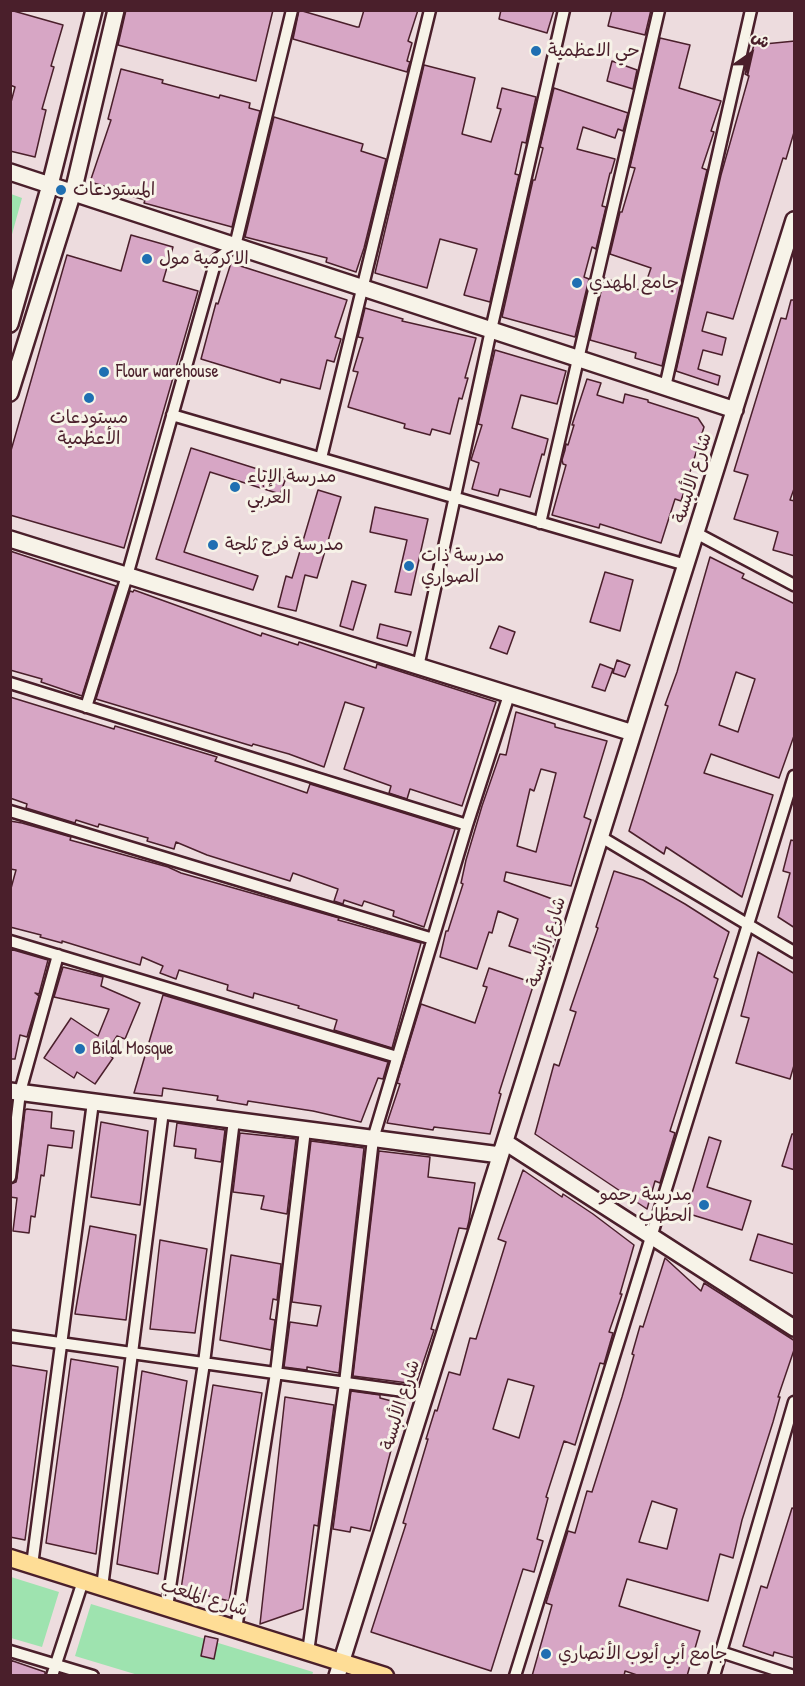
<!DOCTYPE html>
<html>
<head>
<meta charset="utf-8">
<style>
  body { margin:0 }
  #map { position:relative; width:805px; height:1686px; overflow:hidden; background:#eddcde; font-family:"Patrick Hand","Playpen Sans Arabic",sans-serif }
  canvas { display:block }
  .frame { position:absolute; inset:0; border:12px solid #4a1f2b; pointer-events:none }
  .north { position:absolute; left:721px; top:24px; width:60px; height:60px; -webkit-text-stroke:4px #f7f3e8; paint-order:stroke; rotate:34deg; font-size:16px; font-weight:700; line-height:24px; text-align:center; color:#4a1f2b }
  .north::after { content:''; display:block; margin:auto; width:21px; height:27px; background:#4a1f2b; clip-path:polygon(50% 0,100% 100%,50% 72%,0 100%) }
</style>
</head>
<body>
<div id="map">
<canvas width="805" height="1686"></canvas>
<div class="frame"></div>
<div class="north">ش</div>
</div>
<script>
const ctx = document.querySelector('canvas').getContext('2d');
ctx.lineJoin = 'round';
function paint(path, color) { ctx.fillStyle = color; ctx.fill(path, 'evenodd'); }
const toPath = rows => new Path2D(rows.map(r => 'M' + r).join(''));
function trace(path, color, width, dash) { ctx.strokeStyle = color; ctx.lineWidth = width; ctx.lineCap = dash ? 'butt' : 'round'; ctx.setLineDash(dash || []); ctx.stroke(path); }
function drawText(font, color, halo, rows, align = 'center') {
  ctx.font = font + ' "Patrick Hand","Playpen Sans Arabic",sans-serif'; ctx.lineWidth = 6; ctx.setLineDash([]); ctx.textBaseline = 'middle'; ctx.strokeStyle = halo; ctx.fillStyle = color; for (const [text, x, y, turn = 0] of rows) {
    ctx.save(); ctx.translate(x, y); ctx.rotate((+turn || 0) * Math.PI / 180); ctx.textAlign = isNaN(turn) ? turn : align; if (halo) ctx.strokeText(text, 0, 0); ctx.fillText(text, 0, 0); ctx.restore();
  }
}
paint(toPath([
  [11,194,22,198,11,238,10,194],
  [11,1577,59,1592,42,1647,11,1638],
  [91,1604,313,1672,312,1676,138,1675,75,1656]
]), '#9ee3af');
const building = toPath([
  [10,10,63,25,51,66,54,67,42,109,46,110,35,157,10,151,10,106,15,87,10,85,10,10],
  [126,10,273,10,256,81,118,45,126,10],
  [299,10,357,27,359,27,364,10,418,10,408,41,412,43,407,61,410,62,407,72,293,39,299,10],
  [501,10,554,10,547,33,499,19,501,10],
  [612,10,651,10,645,35,608,26,612,10],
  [660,38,690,45,679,88,721,101,711,131,714,132,702,168,707,170,662,366,635,358,636,353,590,340,604,278,643,291,651,268,610,254,620,212,622,212,635,168,630,167,660,38],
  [795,41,795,129,786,159,783,158,733,319,707,312,702,331,726,338,722,355,703,350,698,369,720,376,718,385,676,371,721,175,749,76,745,74,754,45,795,41],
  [612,61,637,70,633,89,607,81,612,61],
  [424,65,475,78,462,134,491,142,501,109,497,108,502,88,536,97,526,143,522,142,515,174,519,175,490,302,464,295,477,249,440,239,427,288,375,273,424,65],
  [121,69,163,80,162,83,219,98,220,95,250,103,249,108,260,111,232,227,144,203,145,200,113,191,114,189,90,182,111,120,108,119,121,69],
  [554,88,628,113,623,131,618,129,615,138,583,127,577,149,615,159,611,173,610,173,602,206,606,207,596,249,592,247,584,277,589,279,575,337,502,317,533,180,535,180,543,148,540,147,554,88],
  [274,117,363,144,361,151,386,159,364,248,356,272,326,262,327,258,245,237,274,117],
  [131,235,173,247,163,281,198,291,124,548,10,515,10,454,67,255,121,271,131,235],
  [231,263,347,300,335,337,341,339,334,362,327,360,320,389,281,379,280,383,201,359,216,303,218,304,231,263],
  [791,300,795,300,795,486,790,500,795,501,795,556,773,550,778,532,734,519,748,475,734,471,781,318,786,319,791,300],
  [365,308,403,319,402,321,476,338,465,378,468,378,462,399,459,398,450,434,432,429,430,435,404,428,405,424,348,407,358,372,353,371,363,338,358,337,365,308],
  [495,350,566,371,557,404,521,395,512,428,548,439,544,455,542,454,530,497,500,489,498,496,472,489,479,463,471,460,482,425,478,424,495,350],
  [587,379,601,383,597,395,623,403,625,394,648,400,648,402,698,418,704,427,681,501,675,499,661,543,600,524,599,528,552,515,566,465,563,464,562,460,565,450,566,444,568,445,574,425,572,425,587,379],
  [191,448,286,478,280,494,210,472,184,552,258,576,253,590,156,559,191,448],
  [318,490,341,497,317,578,305,575,296,611,278,607,286,576,292,578,318,490],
  [375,507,428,519,411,595,395,592,407,540,370,532,375,507],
  [10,551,116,586,82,696,41,682,42,679,10,670,10,551],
  [710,557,744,574,742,578,795,604,795,733,779,778,711,754,704,773,773,795,742,897,666,847,664,854,629,831,668,706,665,705,677,672,710,557],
  [736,672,755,679,738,732,719,725,736,672],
  [605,572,633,580,620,631,590,622,605,572],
  [352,581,366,585,353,630,340,626,352,581],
  [134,590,261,636,262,633,298,645,299,642,376,668,377,664,496,702,462,806,410,789,407,799,389,793,391,786,344,769,364,708,345,702,324,767,289,754,253,744,252,746,96,699,130,591,133,592,134,590],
  [380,624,411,632,407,646,377,638,380,624],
  [499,626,515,632,507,654,490,648,499,626],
  [617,660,630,665,625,677,613,673,617,660],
  [600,664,613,669,605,691,592,687,600,664],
  [10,697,114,729,115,726,217,757,215,761,307,793,310,784,455,829,424,927,393,916,394,911,364,901,362,906,344,900,343,904,334,901,338,889,293,873,290,881,207,855,176,842,174,849,147,841,148,838,99,824,98,827,76,820,75,823,26,808,27,804,10,798,10,697],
  [516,712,555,724,555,727,607,741,584,817,591,820,571,886,506,872,504,881,563,903,551,936,556,937,549,959,509,946,518,919,498,911,492,933,489,932,477,969,440,957,446,931,448,931,463,884,461,883,466,860,482,806,500,754,506,755,516,712],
  [541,769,556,773,536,852,517,846,530,789,534,791,541,769],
  [10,821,22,823,71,837,70,840,168,867,181,873,339,918,338,920,421,943,392,1048,334,1030,337,1020,298,1008,299,1006,254,993,253,998,227,990,228,985,179,970,176,979,160,973,163,966,142,957,140,965,62,941,62,943,40,937,41,935,10,927,10,892,16,870,10,869,10,821],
  [791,840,795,841,795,928,778,917,790,873,783,871,791,840],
  [614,871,643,880,685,904,729,932,714,977,718,979,670,1131,675,1133,660,1183,655,1181,647,1209,535,1134,554,1064,559,1066,576,1012,570,1010,598,928,596,927,614,871],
  [10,949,48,960,39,994,35,993,39,996,27,1037,20,1035,15,1059,10,1059,10,949],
  [758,952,795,974,795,1062,790,1079,736,1063,749,1018,741,1016,758,952],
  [63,967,103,977,101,986,140,1003,125,1039,117,1036,106,1053,113,1058,95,1084,77,1072,74,1078,44,1058,71,1018,98,1036,109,1009,54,997,63,967],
  [489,968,534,983,499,1093,501,1094,490,1134,434,1127,433,1130,387,1123,400,1084,397,1083,421,1004,475,1023,487,987,483,986,489,968],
  [163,995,388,1062,383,1079,378,1078,361,1122,313,1111,248,1101,247,1105,217,1100,218,1096,163,1088,162,1096,134,1093,163,995],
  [27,1109,52,1112,51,1128,74,1131,72,1148,48,1145,44,1176,41,1175,35,1217,31,1216,29,1233,13,1231,17,1198,10,1197,10,1184,16,1182,17,1178,25,1110,27,1109],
  [101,1122,148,1131,140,1205,91,1197,101,1122],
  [177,1123,225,1130,221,1162,195,1158,196,1149,174,1146,177,1123],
  [240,1133,296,1139,287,1214,261,1209,264,1196,233,1192,240,1133],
  [792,1134,795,1134,795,1170,782,1166,792,1134],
  [709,1137,721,1141,707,1187,751,1201,742,1230,686,1213,709,1137],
  [311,1141,364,1148,339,1373,307,1367,307,1370,284,1367,290,1322,317,1326,321,1306,292,1302,311,1141],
  [379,1151,430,1157,428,1177,475,1183,469,1221,467,1229,459,1228,431,1329,434,1330,416,1384,353,1376,379,1151],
  [523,1170,562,1197,563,1194,593,1214,634,1245,620,1294,622,1294,609,1332,613,1333,604,1364,600,1363,575,1445,564,1441,546,1497,548,1498,537,1539,543,1541,534,1572,523,1569,491,1671,371,1632,406,1524,403,1523,428,1439,426,1439,435,1410,437,1411,449,1372,460,1375,470,1338,476,1339,506,1242,498,1239,523,1170],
  [508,1379,534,1386,519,1438,493,1429,508,1379],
  [90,1226,136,1235,126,1320,75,1314,90,1226],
  [758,1234,795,1245,795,1274,750,1260,758,1234],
  [160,1240,207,1249,195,1333,150,1329,160,1240],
  [231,1255,281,1264,277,1300,273,1299,270,1319,275,1320,271,1350,220,1340,231,1255],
  [665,1258,701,1291,704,1283,795,1341,795,1347,778,1397,780,1397,773,1422,742,1520,733,1558,720,1554,708,1601,627,1579,619,1606,700,1631,687,1676,640,1676,625,1671,624,1676,532,1676,552,1605,546,1603,568,1531,575,1533,587,1491,592,1492,622,1397,634,1355,632,1354,640,1326,643,1327,665,1258],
  [652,1501,677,1509,667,1549,639,1542,652,1501],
  [71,1359,118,1367,96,1554,46,1543,71,1359],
  [10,1365,47,1371,25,1540,10,1537,10,1365],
  [142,1371,187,1381,158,1574,117,1564,142,1371],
  [213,1385,262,1393,229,1601,181,1589,213,1385],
  [351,1391,380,1395,380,1398,403,1404,370,1531,351,1527,350,1532,333,1529,351,1391],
  [285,1397,334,1405,318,1526,314,1525,303,1609,260,1624,285,1397],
  [792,1508,795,1509,795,1658,774,1652,773,1656,743,1646,761,1586,767,1588,792,1508],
  [205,1636,218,1639,214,1659,201,1656,205,1636],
  [10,1660,45,1672,45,1676,10,1676,10,1660]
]);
paint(building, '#d7a6c5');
trace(building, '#4a1f2b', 1.5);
const street = toPath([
  [665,387,751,10],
  [172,415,686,565],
  [321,458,430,10],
  [540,523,659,10],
  [696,533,794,585],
  [418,667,491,330,564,10],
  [10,683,467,825],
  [86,707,127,576,216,260,235,246,292,10],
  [10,811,433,939],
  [601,837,794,952],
  [10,941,397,1057],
  [10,1177,20,1092,58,955],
  [10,1336,425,1394],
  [32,1565,93,1102],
  [102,1587,163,1111],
  [167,1607,204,1363,234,1120],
  [236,1629,276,1373,305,1130],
  [10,1651,93,1676],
  [308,1652,345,1383,373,1139,467,825,509,695],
  [721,1652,794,1676],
  [52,1676,83,1581],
  [515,1676,794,776],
  [714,1676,794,1402]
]);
const secondary = toPath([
  [10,172,735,410],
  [10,324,50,185,94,10],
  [10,393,73,192,116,10],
  [10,539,633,733],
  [10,1091,500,1155],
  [505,1142,794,1328],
  [337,1676,794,220]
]);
const primary = toPath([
  [10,1558,385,1676]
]);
trace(street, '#4a1f2b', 15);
trace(secondary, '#4a1f2b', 20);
trace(primary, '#4a1f2b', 21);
trace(street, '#f7f3e8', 10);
trace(secondary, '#f7f3e8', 15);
trace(primary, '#fedd96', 16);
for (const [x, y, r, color] of [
  [536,51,6,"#1f6fb2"],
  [61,190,6,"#1f6fb2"],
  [147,259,6,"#1f6fb2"],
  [577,283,6,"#1f6fb2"],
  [104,372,6,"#1f6fb2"],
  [89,398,6,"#1f6fb2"],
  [235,487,6,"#1f6fb2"],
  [213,545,6,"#1f6fb2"],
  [409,566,6,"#1f6fb2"],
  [80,1049,6,"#1f6fb2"],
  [704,1205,6,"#1f6fb2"],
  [546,1654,6,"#1f6fb2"]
]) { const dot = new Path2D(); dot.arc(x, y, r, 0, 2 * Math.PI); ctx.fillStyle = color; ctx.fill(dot); trace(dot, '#f7f3e8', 2); }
drawText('18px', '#4a1f2b', '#f7f3e8', [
  ["حي الاعظمية",548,51],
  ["المستودعات",73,190],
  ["الاكرمية مول",159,259],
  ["جامع المهدي",589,283],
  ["Flour warehouse",116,372],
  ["مستودعات",89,418,"center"],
  ["الأعظمية",89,439,"center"],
  ["مدرسة الإباء",247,477],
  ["العربي",247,498],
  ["مدرسة فرج ثلجة",225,545],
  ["مدرسة ذات",421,556],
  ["الصواري",421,577],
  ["Bilal Mosque",92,1049],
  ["مدرسة رحمو",692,1195,"right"],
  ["الحطاب",692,1216,"right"],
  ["جامع أبي أيوب الأنصاري",558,1654]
], 'left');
drawText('18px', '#4a1f2b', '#f7f3e8', [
  ["شارع الألبسة",693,478,-73],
  ["شارع الألبسة",547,942,-73],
  ["شارع الألبسة",401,1405,-73],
  ["شارع الملعب",204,1598,17]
]);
</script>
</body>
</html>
